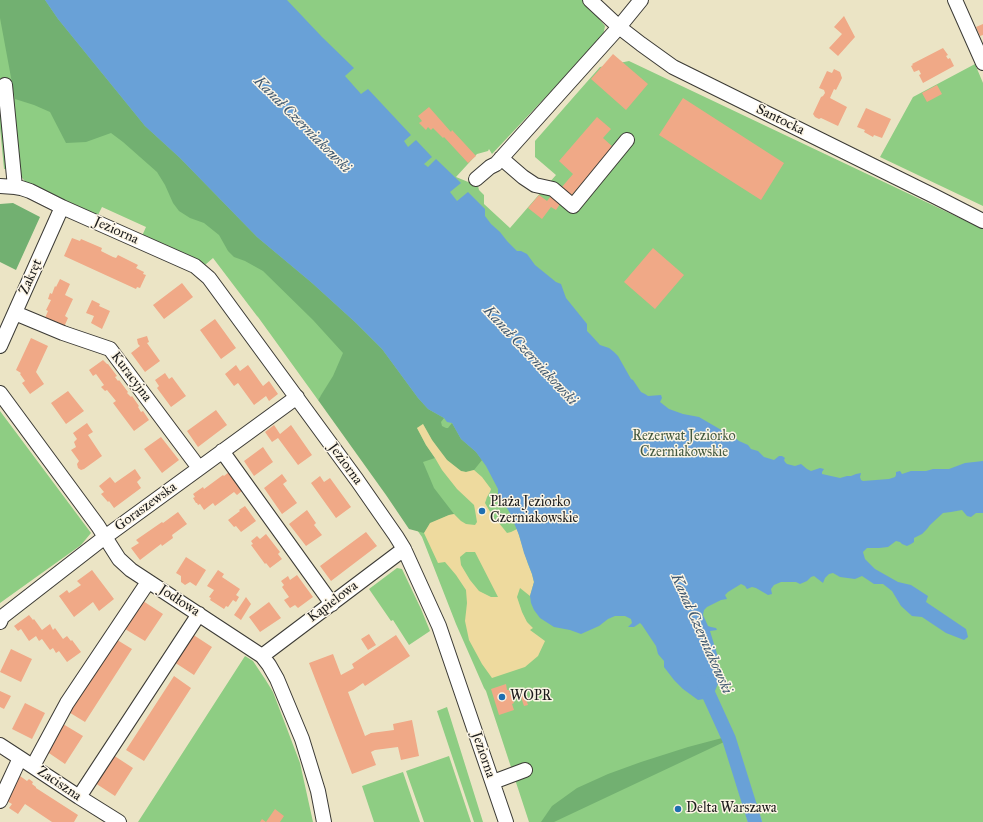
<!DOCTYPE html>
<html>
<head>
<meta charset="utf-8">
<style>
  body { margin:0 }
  canvas { display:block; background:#ebe4c5 }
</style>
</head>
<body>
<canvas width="983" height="822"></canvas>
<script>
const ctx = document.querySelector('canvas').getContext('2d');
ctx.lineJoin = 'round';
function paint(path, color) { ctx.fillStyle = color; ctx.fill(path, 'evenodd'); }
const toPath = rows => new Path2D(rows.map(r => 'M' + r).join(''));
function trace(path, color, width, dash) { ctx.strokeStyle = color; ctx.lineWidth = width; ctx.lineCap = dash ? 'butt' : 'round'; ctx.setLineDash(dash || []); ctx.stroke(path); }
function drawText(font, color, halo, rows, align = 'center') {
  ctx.font = font + ' "IM FELL Great Primer",serif'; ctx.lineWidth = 3; ctx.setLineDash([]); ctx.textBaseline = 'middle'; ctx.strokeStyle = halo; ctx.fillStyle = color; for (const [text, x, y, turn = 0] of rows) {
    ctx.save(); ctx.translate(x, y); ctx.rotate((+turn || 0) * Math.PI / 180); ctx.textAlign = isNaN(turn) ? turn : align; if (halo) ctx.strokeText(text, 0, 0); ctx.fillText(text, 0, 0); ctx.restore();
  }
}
paint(toPath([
  [0,0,584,0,605,26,603,36,492,154,489,149,488,151,477,154,456,177,478,186,479,190,484,195,484,204,510,228,556,175,535,157,535,141,600,67,629,61,983,229,983,822,762,822,734,736,724,742,748,822,529,822,486,691,484,688,456,624,422,537,321,396,318,400,258,317,257,316,213,258,205,265,142,236,146,227,102,207,98,215,26,183,20,175,19,168,4,169,0,128],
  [975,64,983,83,983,206,880,157,913,97],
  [0,411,91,533,81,545,0,603],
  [397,568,402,569,421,609,430,631,409,645,393,620,391,621,369,589],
  [245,656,253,661,265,679,273,692,300,763,313,822,138,822],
  [447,707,483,822,474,822,437,711],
  [449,756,471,822,424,822,406,771],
  [403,772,420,822,374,822,362,786]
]), '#8ecd83');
paint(toPath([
  [0,0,45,0,58,19,145,126,180,158,257,237,312,283,356,323,382,349,418,398,428,409,444,418,441,422,442,426,446,428,448,428,452,423,461,439,476,452,482,460,474,470,466,472,461,471,447,460,439,450,432,440,423,424,417,428,426,445,435,458,423,462,434,488,454,514,449,515,431,523,424,533,409,529,386,495,318,400,333,376,343,353,313,320,263,271,245,261,234,257,228,251,219,235,204,223,190,218,179,211,173,203,165,185,157,172,123,142,111,133,86,142,66,143,50,112,34,105,15,99,0,18],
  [13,203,40,217,16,270,0,262,0,204],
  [722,738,724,742,554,822,541,822,552,806,577,788,608,774,641,762,688,747]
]), '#72b071');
paint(toPath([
  [423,424,432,440,447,460,461,471,466,472,474,470,482,477,491,489,490,492,487,497,485,503,496,522,499,523,507,533,511,532,517,529,528,564,532,574,534,582,530,596,520,588,517,597,522,612,527,622,533,628,530,630,545,641,538,656,525,667,492,678,482,664,469,640,465,621,467,603,466,590,456,575,445,562,438,563,424,533,430,523,449,515,454,514,461,521,466,524,475,525,477,522,475,510,474,505,457,489,442,470,435,458,426,445,417,428],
  [466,552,475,552,498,597,491,597,479,591,470,580,461,565,460,557]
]), '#eeda9e');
paint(toPath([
  [45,0,287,0,322,37,354,68,345,76,361,94,368,89,411,135,404,141,408,147,416,140,432,157,424,164,428,167,436,159,461,183,450,192,457,201,468,192,485,209,485,216,491,224,500,232,507,241,517,251,521,251,527,254,535,265,556,282,561,284,566,298,587,324,587,331,590,334,600,345,609,348,614,352,618,356,631,379,633,380,641,392,645,394,648,396,661,395,662,398,660,402,669,409,683,414,699,417,735,438,739,441,748,445,751,449,758,451,764,457,774,460,779,456,782,456,785,458,784,460,785,462,787,464,795,466,801,464,807,469,811,471,820,468,824,469,822,472,822,474,840,478,847,476,851,476,856,474,861,473,860,477,861,480,863,481,889,479,895,477,896,475,896,472,900,471,902,474,911,471,926,471,933,469,949,469,965,463,983,461,983,513,976,513,971,517,967,516,962,510,951,512,943,513,930,525,927,529,922,534,914,538,914,542,911,544,907,546,902,544,900,542,896,541,888,547,879,548,867,548,863,552,865,559,875,569,898,582,911,585,928,596,926,602,966,629,968,637,964,640,946,633,922,617,912,616,901,606,892,591,883,584,874,584,862,576,855,579,840,577,833,573,829,574,825,578,823,583,814,576,811,577,807,581,800,584,796,582,781,582,774,585,771,589,772,594,768,595,756,588,752,587,747,589,745,586,741,584,728,592,725,595,727,599,721,600,707,607,704,610,703,615,708,626,711,627,716,628,717,630,710,631,717,654,720,657,716,662,719,681,715,691,710,698,698,700,683,689,674,680,664,667,664,661,658,654,656,646,642,625,640,623,634,627,628,627,632,623,631,619,625,616,615,616,608,619,599,626,581,634,570,630,554,627,540,618,534,610,531,603,530,596,534,582,532,574,524,553,519,535,510,513,498,494,498,489,486,466,476,452,461,439,452,423,447,422,444,418,428,409,418,398,382,349,356,323,312,283,257,237,180,158,145,126,58,19]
]), '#69a1d7');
trace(toPath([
  [703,682,729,739,755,822]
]), '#69a1d7', 14);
paint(toPath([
  [844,16,855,37,838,56,829,48,842,34,834,27],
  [983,24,983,35,980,36,976,27],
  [943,48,948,55,946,56,948,59,950,58,954,66,923,83,919,75,921,74,919,70,914,72,911,66,913,65,912,64],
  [613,54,648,84,626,110,591,79],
  [834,69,840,72,842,78,836,90,834,89,830,98,847,107,838,126,821,118,819,119,815,117,813,114,821,97,823,96,825,93,824,90,819,88,827,71,832,73],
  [937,85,942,94,927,102,922,93],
  [683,98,784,163,761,200,659,135],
  [429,107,451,132,452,130,476,156,468,163,444,137,443,138,433,128,431,130,428,127,426,130,419,123,422,121,418,116],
  [866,108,891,119,882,138,874,135,873,137,864,132,865,130,857,127],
  [597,117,611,129,603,138,613,147,571,196,561,188,573,174,559,161],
  [539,195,547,201,551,196,560,204,556,210,551,207,542,219,528,208],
  [72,238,80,241,81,239,102,248,101,251,113,257,116,258,118,255,138,265,136,268,144,272,143,274,146,275,140,288,137,287,136,289,64,256],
  [653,248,684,275,655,309,624,282],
  [60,279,70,284,65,295,73,299,65,316,68,318,64,327,45,318,48,311,46,310,51,300,48,299,50,293,52,294,55,286,56,287],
  [182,283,193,297,164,319,153,305],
  [92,300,100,304,99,306,110,311,102,329,91,323,94,316,86,313],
  [215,319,236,348,221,359,200,330],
  [147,336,149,342,147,343,160,361,145,372,131,353,140,346,138,344,137,339],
  [31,338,48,346,36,372,44,384,30,394,22,383,25,381,20,374,21,373,16,370],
  [103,360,107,364,108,364,117,376,115,377,118,381,119,380,128,392,127,393,131,397,132,396,139,406,138,407,141,412,143,411,149,420,134,431,113,403,116,401,107,390,105,391,101,387,104,385,96,374,93,376,89,370],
  [236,365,240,371,248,365,263,386,269,381,278,394,269,401,266,396,254,405,238,383,234,386,225,374],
  [165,373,169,379,172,377,186,396,171,407,157,388,159,386,155,380],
  [68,391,84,411,66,424,51,403],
  [216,410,227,425,198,447,187,431],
  [87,423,93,432,88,435,102,456,84,469,81,470,78,468,77,464,79,461,71,450,76,447,74,442,77,439,73,433],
  [274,425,280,434,291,425,312,455,298,465,278,438,272,442,265,432],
  [161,437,179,460,162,473,144,449],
  [263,447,273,462,254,476,244,461],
  [135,469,141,478,137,482,141,488,114,508,109,501,108,502,101,494,104,492,99,486,110,477,115,483],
  [229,472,243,490,237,495,234,492,215,506,213,503,204,510,200,504,198,505,197,503,196,503,193,498,195,497,193,494,203,487,204,489,223,475,224,476],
  [282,474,287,481,283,484,297,503,282,514,264,488],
  [320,476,324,482,330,478,351,507,336,518,311,483],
  [245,506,256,521,241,532,236,526,234,527,228,520,240,511,239,510],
  [307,510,316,523,314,525,322,535,306,546,289,524],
  [178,512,187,524,172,535,173,538,162,546,161,544,140,560,131,548,139,543,136,540,162,522,163,523],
  [366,532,377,546,331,581,320,566],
  [266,534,280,552,278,554,282,559,270,568,266,563,265,564,251,545,253,544,251,541,257,536,260,539],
  [186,557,206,570,196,586,190,582,185,585,181,582,181,576,176,573],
  [92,570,114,599,99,611,93,602,74,617,59,596,67,590,69,593,81,585,77,581],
  [218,570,224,574,222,577,240,589,236,595,239,597,236,602,233,600,228,607,226,606,224,609,210,600,211,598,209,597,214,590,207,586],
  [297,575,313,597,298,608,295,605,290,608,284,600,289,597,282,587,284,585,281,581,288,576,290,580],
  [246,597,251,604,241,620,234,615],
  [143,601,163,614,145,641,125,629],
  [269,602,281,618,260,632,249,617],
  [29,615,33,620,34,619,42,630,50,624,53,630,55,628,63,639,67,636,71,641,72,640,81,652,67,662,59,651,56,653,53,648,50,650,42,639,39,641,36,636,29,641,21,629,18,631,14,626],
  [192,634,212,647,194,675,174,662],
  [369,634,376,645,368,650,361,639],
  [396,635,410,656,365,686,363,683,353,690,348,692,365,736,371,733,394,730,393,724,412,720,419,756,401,760,398,747,375,750,371,752,376,765,352,774,309,663,333,654,341,675,354,668,352,664],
  [114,638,132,649,85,722,67,711],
  [11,649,32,659,21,682,0,672],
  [174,676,191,688,144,761,126,750],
  [506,684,507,690,509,690,514,703,512,704,514,710,499,715,491,689],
  [0,691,11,696,4,709,0,707],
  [524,692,528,705,524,706,520,694],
  [25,703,45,713,32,739,12,729],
  [63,724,83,736,65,764,46,751],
  [113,755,133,768,115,796,95,783],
  [20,776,27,781,29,779,33,782,32,784,36,787,36,788,78,815,74,822,52,822,25,804,18,814,9,808,12,804,5,800],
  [275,809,284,816,280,822,260,822,262,819,266,822]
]), '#f0a987');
const minor = toPath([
  [590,0,619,27,641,44,673,67,934,196,983,221],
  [955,0,983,63],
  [5,85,15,187],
  [501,158,523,177,535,185,553,189,573,206,627,140],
  [476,179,490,167,496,164,619,27,641,0],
  [0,186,15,187,21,188,30,191,62,207,195,266,209,278,357,480,396,536,404,549,439,626,506,822],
  [15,313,63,333,110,349,199,468],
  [0,346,62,207],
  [0,393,98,526,119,559,131,570,262,656,269,665,277,679,302,739,318,791,324,822],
  [222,451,332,604],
  [0,622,2,617,105,537,297,397],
  [262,656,404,549],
  [0,745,20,758,79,797,119,822],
  [33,766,67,703,148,582],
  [493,782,525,770],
  [79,797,199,614],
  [0,801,20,758]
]);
trace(minor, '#3b3a35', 16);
trace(minor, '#fff', 14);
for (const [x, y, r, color] of [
  [482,511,4,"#1f6fb2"],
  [502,697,4,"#1f6fb2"],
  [678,809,4,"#1f6fb2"]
]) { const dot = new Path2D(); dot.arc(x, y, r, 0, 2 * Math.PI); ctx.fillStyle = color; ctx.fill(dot); trace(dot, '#fcf5e5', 1.5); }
drawText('14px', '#1c1c1c', '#fcf5e5', [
  ["Santocka",780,120,26],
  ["Jeziorna",116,231,24],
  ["Zakręt",31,277,-66],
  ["Kuracyjna",131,377,53],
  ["Jeziorna",345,464,54],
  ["Goraszewska",146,507,-36],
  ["Jodłowa",179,601,33],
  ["Kąpielowa",333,602,-37],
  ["Jeziorna",483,755,71],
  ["Zaciszna",59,784,34]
]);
drawText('14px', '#445a40', '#fcf5e5', [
  ["Rezerwat Jeziorko",684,437],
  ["Czerniakowskie",684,453]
]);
drawText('14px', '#1c1c1c', '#fcf5e5', [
  ["Plaża Jeziorko",490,503],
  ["Czerniakowskie",490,519],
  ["WOPR",510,697],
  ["Delta Warszawa",686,809]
], 'left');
drawText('italic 15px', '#3f5870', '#fcf5e5', [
  ["Kanał Czerniakowski",302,125,45],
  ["Kanał Czerniakowski",530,356,47],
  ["Kanał Czerniakowski",701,634,66]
]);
</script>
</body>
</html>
